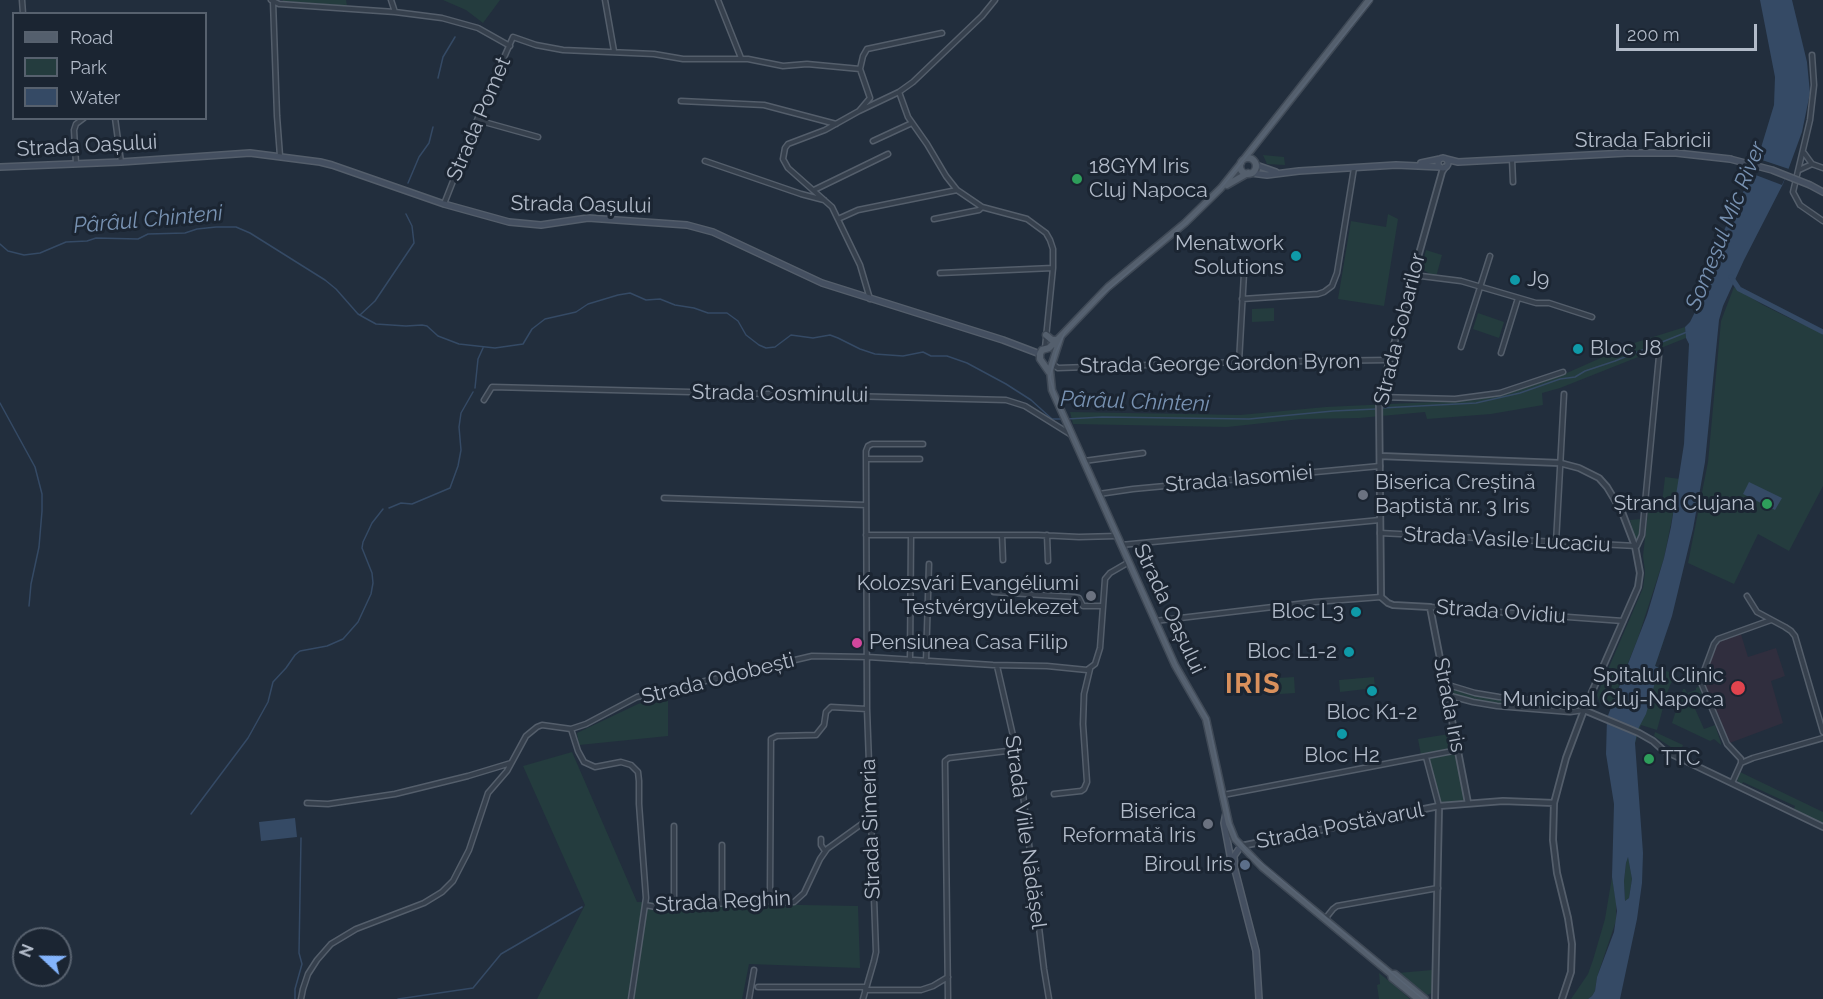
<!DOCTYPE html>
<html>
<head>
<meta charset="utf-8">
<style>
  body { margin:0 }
  #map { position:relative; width:1823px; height:999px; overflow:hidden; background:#222e3d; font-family:Raleway,sans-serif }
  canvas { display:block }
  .legend { position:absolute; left:12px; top:12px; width:195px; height:108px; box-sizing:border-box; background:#1b2532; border:2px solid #57616e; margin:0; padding:8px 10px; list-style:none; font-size:18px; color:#b2bbc9 }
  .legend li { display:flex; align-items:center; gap:12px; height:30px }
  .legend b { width:30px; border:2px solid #57616e }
  .north { position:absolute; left:12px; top:927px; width:60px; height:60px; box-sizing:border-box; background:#1b2532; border:2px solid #57616e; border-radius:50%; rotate:292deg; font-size:16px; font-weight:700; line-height:24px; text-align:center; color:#b2bbc9 }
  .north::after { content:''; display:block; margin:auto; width:21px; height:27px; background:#83b4fc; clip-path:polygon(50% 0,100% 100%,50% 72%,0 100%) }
  .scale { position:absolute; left:1616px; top:24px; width:141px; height:27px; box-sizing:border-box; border:3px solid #b2bbc9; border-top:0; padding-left:8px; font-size:18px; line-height:21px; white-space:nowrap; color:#b2bbc9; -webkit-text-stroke:4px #1b2532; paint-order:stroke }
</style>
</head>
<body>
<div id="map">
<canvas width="1823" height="999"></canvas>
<ul class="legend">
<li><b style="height:8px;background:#545f6d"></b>Road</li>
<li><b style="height:16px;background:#243c3e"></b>Park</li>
<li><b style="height:16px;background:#354a65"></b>Water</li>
</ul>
<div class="north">N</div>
<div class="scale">200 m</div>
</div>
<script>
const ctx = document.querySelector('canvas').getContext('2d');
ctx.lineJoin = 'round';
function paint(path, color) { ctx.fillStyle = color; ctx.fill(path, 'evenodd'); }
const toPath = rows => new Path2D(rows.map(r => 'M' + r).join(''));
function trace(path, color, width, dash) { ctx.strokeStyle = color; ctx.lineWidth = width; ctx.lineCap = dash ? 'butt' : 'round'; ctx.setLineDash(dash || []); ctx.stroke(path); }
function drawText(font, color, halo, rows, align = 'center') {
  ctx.font = font + ' Raleway,sans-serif'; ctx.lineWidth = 6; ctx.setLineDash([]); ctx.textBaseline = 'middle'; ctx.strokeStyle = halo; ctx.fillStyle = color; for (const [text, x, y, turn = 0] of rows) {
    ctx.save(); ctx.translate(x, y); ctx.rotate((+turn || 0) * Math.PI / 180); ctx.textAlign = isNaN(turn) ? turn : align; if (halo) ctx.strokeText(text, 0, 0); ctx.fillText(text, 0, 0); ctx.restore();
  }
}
paint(toPath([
  [1740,631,1748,657,1776,648,1785,676,1771,681,1783,723,1727,744,1701,679,1718,639]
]), '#302e3e');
paint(toPath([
  [283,0,346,0,347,6,283,1],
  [443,0,500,0,483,23,466,10],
  [1263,155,1284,157,1285,165,1267,164],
  [1388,214,1398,219,1384,306,1338,299,1351,221,1386,227],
  [1426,250,1442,255,1436,277,1421,269],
  [1734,287,1763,305,1793,320,1819,331,1823,335,1823,486,1789,551,1758,534,1734,584,1688,563,1708,462,1721,321],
  [1274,308,1274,321,1252,322,1252,309],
  [1478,313,1504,322,1499,338,1473,329],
  [1685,327,1686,338,1560,388,1542,393,1543,405,1491,414,1427,419,1425,412,1359,418,1301,419,1227,427,1073,424,1070,412,1240,415,1326,407,1475,400,1503,395,1560,376,1637,342],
  [1665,477,1680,479,1664,558,1638,638,1610,708,1600,703,1597,695,1643,588,1645,572,1643,556,1648,511,1661,512],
  [1641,519,1639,538,1636,541,1630,520],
  [1665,637,1655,666,1678,676,1671,683,1667,693,1657,730,1641,725,1635,743,1627,724],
  [1294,677,1295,693,1280,694,1278,678],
  [1374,677,1375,688,1340,692,1339,680],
  [1699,686,1703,697,1692,702,1704,729,1715,725,1721,743,1721,745,1714,739,1710,741,1672,723,1683,689,1685,689,1687,693,1696,690,1696,688],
  [1448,687,1474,695,1499,699,1570,704,1574,706,1574,710,1499,705,1473,701,1449,693],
  [662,697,668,700,668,736,579,745,577,733,638,704],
  [1655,732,1683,745,1680,753,1654,736],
  [1449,734,1451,734,1453,747,1452,749,1421,755,1418,739],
  [1459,750,1468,803,1439,806,1426,757],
  [572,752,637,902,858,906,860,968,749,964,742,999,537,999,585,905,523,766],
  [1740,772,1823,812,1823,824,1793,811,1795,806,1743,782,1741,786,1737,780],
  [1628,856,1632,879,1629,898,1625,901,1624,881,1626,863],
  [1612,877,1616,901,1616,921,1597,977,1595,991,1592,996,1588,999,1571,999,1588,974,1593,960,1605,919],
  [1432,970,1432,993,1427,995,1398,973],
  [1379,973,1394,985,1410,999,1379,999,1377,985,1380,984]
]), '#243c3e');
paint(toPath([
  [1760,0,1792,0,1807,62,1810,93,1802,132,1783,184,1744,260,1723,306,1719,320,1705,462,1693,529,1672,616,1655,666,1661,669,1656,679,1646,714,1638,729,1635,743,1643,853,1642,883,1637,919,1620,999,1588,999,1592,996,1595,991,1597,977,1614,932,1617,911,1612,877,1614,804,1606,754,1607,718,1647,615,1664,558,1671,527,1684,444,1689,344,1686,338,1685,327,1690,322,1694,314,1714,255,1731,214,1753,174,1774,105,1775,77],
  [1628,857,1632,879,1629,898,1625,901,1624,881,1626,863],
  [1749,482,1782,498,1775,510,1743,494],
  [295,818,297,837,261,841,259,822]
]), '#354a65');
paint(toPath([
  [1759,159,1789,169,1782,185,1753,174]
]), '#222e3d');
trace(toPath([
  [438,78,443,57,455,37],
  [408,183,419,157,429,143,433,127],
  [0,244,8,251,24,255,40,253,66,242,87,241,96,238,138,239,148,234,185,233,197,229,216,227,236,227,250,233,325,280,336,289,358,314,365,318,376,324,406,326,422,325,427,326,438,336,459,344,495,348,523,344,532,329,545,319,576,312,588,304,618,295,630,293,646,300,660,299,675,305,694,308,708,313,727,313,738,321,746,335,759,345,766,348,775,347,791,335,813,338,830,335,838,338,860,349,875,354,903,356,923,352,931,356,947,356,967,363,1006,384,1031,400,1052,419,1062,419],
  [360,315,375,301,414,243,412,226,406,214],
  [475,388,478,359,483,348],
  [0,403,35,467,42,494,42,511,39,547,31,584,29,606],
  [1381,408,1476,403,1520,393,1560,379,1575,377,1585,371,1615,361,1687,332],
  [1067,419,1102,417,1249,419,1333,411,1376,409],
  [389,508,401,503,412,504,450,488,458,466,461,450,459,427,461,413,473,392],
  [191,814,248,738,268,702,273,682,286,668,295,655,300,651,327,646,343,639,358,622,371,594,373,583,372,573,362,548,363,542,372,523,383,509],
  [295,999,295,989,302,964,299,953,301,838],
  [398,999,473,988,501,954,582,907]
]), '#354a65', 1.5);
trace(toPath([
  [1731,277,1739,289,1743,291,1823,332]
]), '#354a65', 5);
const minor = toPath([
  [22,0,23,14],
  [271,0,279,4,395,12,442,18,478,28,510,46],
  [391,0,395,12],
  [605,0,614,51],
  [718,0,741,58],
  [273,1,277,116,280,156],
  [1812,55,1814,85,1810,120,1793,192,1800,205,1823,221],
  [899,92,908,117,927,144,946,176,957,190,982,207,1027,219,1046,233,1050,240,1053,249,1053,268,1045,348],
  [681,101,764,105,836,124],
  [859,111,870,98,860,69,863,56,867,49,942,33],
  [115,118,121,162],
  [477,120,538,137],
  [873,141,912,123],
  [1804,153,1812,164,1823,168],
  [1512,159,1513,182],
  [705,161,801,194,824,200],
  [76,163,74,130,76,124,84,118],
  [1799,170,1812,164],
  [814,190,888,154],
  [444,204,483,105,513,37,536,45,563,50,654,54,683,59,748,59,783,66,807,64,860,69],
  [838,219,858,210,957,190],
  [934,219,979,210,982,207],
  [940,273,1053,268],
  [1413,275,1461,281,1536,303,1549,303,1592,317],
  [870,299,860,265,832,207,788,168,783,159,785,148,788,144,825,130,859,111,899,92,913,82,982,16,995,0],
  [1242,299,1318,294,1324,292,1332,286,1337,273,1354,168],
  [1461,347,1490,256],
  [1501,353,1518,298],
  [1239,362,1244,273],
  [1052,364,1058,368,1239,362,1389,360],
  [1379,397,1455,399,1500,393,1563,372],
  [484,400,492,387,1006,400,1025,406,1070,434],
  [866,459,920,459],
  [1084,461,1143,453],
  [1099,494,1133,489,1380,466],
  [664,498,866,505],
  [1380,533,1637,546,1642,535,1659,356],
  [866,535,1038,535,1079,537,1117,536],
  [1002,535,1003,560],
  [1047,535,1048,561],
  [1556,543,1564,394],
  [1121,545,1380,520],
  [994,592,1074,597,1079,598,1083,606,1102,606],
  [1747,596,1757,612,1785,627,1791,631,1795,636,1823,732],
  [1430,607,1623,621],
  [1155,621,1315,602,1381,597],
  [910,660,911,535],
  [926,661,929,564],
  [997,666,1014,740,1017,770,1023,794,1044,969,1049,999],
  [1445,684,1475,693,1499,697,1571,703,1579,705,1584,710],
  [1447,695,1473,702,1497,706,1570,712,1584,710],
  [571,729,578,751,584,762,595,767,621,762,631,765,638,772,639,781,639,804,646,898,631,999],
  [1426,757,1439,806],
  [1741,763,1753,758,1823,738],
  [1732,783,1741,763,1741,759,1727,744,1702,685,1701,679,1714,644,1718,639,1771,620],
  [1054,794,1081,791,1084,789,1087,782,1083,724,1084,694,1090,669],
  [1223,795,1458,750],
  [307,803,328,804,395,794,468,776,511,763],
  [821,839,821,845,825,851],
  [772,900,770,894,771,739,777,736,816,735,824,725,826,712,831,707,867,709],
  [722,903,722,845],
  [674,904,674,826],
  [645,905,656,907,674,904,764,903,772,900,778,903,794,902,804,893,820,859,827,849,863,823,871,820],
  [1325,919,1333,909,1337,906,1438,888],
  [758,987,866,987],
  [865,990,921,990,933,986,948,977],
  [301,999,303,989,308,974,317,960,331,944,356,929,424,903,442,892,453,881,469,850,488,793,507,771,526,736,537,727,542,725,571,729,586,724,637,697,812,656,868,657,993,665,1047,666,1087,670,1095,664,1100,648,1105,579,1110,573,1129,562],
  [749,999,754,970],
  [863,999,874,961,876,952,867,709,866,451,868,446,872,444,923,444],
  [948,999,945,761,949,758,1015,750]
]);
const tertiary = toPath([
  [1445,167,1442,172,1413,275,1379,399,1381,597,1388,603,1393,605,1430,607,1468,803],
  [1380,456,1560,463,1579,468,1599,478,1607,487,1622,512,1635,546,1640,573,1638,587,1584,710,1566,758,1554,803,1553,840,1557,873,1568,918,1572,944,1571,972,1562,999],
  [1584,710,1639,733,1653,741,1663,750,1823,827],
  [1241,846,1439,806,1503,801,1554,803],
  [1435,999,1439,806]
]);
const secondary = toPath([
  '1438 163a5 5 0 1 1 10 0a5 5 0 1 1-10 0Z',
  [1446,159,1458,162,1627,153,1676,153,1730,159],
  [1421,163,1440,159],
  [1256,165,1276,172],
  [0,167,121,162,250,153,320,162,332,165,444,204,509,222,541,225,588,218,687,225,713,232,822,283,1003,340,1040,354],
  [1251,173,1267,175,1299,171,1396,165,1440,167],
  [1810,185,1823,192],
  [1226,813,1224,823,1232,866],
  [1241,846,1234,856,1235,870,1256,951,1259,999]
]);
const primary = toPath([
  '1240 166a8 8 0 1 1 16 0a8 8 0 1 1-16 0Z',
  [1244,159,1369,0],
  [1227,185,1248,173],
  [1046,335,1052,340,1057,340],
  [1061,336,1050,370,1052,390,1175,665,1206,719,1229,824,1235,839,1262,867,1391,974,1392,978,1418,999],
  [1049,372,1040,359,1040,354,1042,350,1049,348,1061,336,1108,287,1185,223,1221,188,1241,163],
  [1391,974,1395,974,1425,999]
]);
trace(minor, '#545e6b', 7);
trace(tertiary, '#545e6b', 8);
trace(secondary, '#545e6b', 8);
trace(primary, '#3f4956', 9);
trace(minor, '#36404d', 4);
trace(tertiary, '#36404d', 4.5);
trace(secondary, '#444f60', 5);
trace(primary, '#545f6d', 6);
trace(toPath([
  [1372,0,1221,188,1186,223,1096,300,1065,332,1056,352,1050,377,1055,396,1181,676,1208,719,1229,820,1236,838,1246,850,1326,918,1423,999]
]), '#586474', 1.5);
const secondaryBridge = toPath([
  [1730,159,1772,170,1810,185]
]);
trace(secondaryBridge, '#545e6b', 8, []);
trace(secondaryBridge, '#444f60', 5);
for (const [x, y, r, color] of [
  [1077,179,6,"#2e9e5b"],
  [1296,256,6,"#0f9aa8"],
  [1515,280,6,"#0f9aa8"],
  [1578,349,6,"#0f9aa8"],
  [1363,495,6,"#6b7280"],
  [1767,504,6,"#2e9e5b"],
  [1091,596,6,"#6b7280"],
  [1356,612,6,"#0f9aa8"],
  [857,643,6,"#d1479c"],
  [1349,652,6,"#0f9aa8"],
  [1738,688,8,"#e0444e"],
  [1372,691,6,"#0f9aa8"],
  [1342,734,6,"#0f9aa8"],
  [1649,759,6,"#2e9e5b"],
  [1208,824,6,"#6b7280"],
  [1245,865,6,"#5c6f8a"]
]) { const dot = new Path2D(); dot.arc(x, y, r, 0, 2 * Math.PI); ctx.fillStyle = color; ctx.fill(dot); trace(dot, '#1b2532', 2); }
drawText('21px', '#b2bbc9', '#1b2532', [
  ["Strada Pomet",479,119,-67],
  ["Strada Fabricii",1643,141],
  ["Strada Oașului",87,146,-3],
  ["Strada Oașului",581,205,1],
  ["Strada Sobarilor",1400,329,-76],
  ["Strada George Gordon Byron",1220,364,-1],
  ["Strada Cosminului",780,394,1],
  ["Strada Iasomiei",1239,479,-5],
  ["Strada Vasile Lucaciu",1507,540,3],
  ["Strada Oașului",1169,609,65],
  ["Strada Ovidiu",1501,612,4],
  ["Strada Odobești",718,679,-14],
  ["Strada Iris",1449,705,79],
  ["Strada Postăvarul",1340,826,-11],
  ["Strada Simeria",871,829,-92],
  ["Strada Viile Nădășel",1025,832,82],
  ["Strada Reghin",723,902,-3]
]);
drawText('21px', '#b2bbc9', '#1b2532', [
  ["18GYM Iris",1089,167,"left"],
  ["Cluj Napoca",1089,191,"left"],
  ["Menatwork",1284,244],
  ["Solutions",1284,268],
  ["J9",1527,280,"left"],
  ["Bloc J8",1590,349,"left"],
  ["Biserica Creștină",1375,483,"left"],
  ["Baptistă nr. 3 Iris",1375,507,"left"],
  ["Ștrand Clujana",1755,504],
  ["Kolozsvári Evangéliumi",1079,584],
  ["Testvérgyülekezet",1079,608],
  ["Bloc L3",1344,612],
  ["Pensiunea Casa Filip",869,643,"left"],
  ["Bloc L1-2",1337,652],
  ["Spitalul Clinic",1724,676],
  ["Municipal Cluj-Napoca",1724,700],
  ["Bloc K1-2",1372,713,"center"],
  ["Bloc H2",1342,756,"center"],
  ["TTC",1661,759,"left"],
  ["Biserica",1196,812],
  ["Reformată Iris",1196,836],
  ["Biroul Iris",1233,865]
], 'right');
drawText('italic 22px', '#7892b2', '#1b2532', [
  ["Pârâul Chinteni",148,220,-5],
  ["Someşul Mic River",1726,226,-68],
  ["Pârâul Chinteni",1135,402,2]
]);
ctx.letterSpacing = '1.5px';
drawText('bold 27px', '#d9905c', '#1b2532', [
  ["IRIS",1253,685]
]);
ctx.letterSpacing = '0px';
</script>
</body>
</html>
